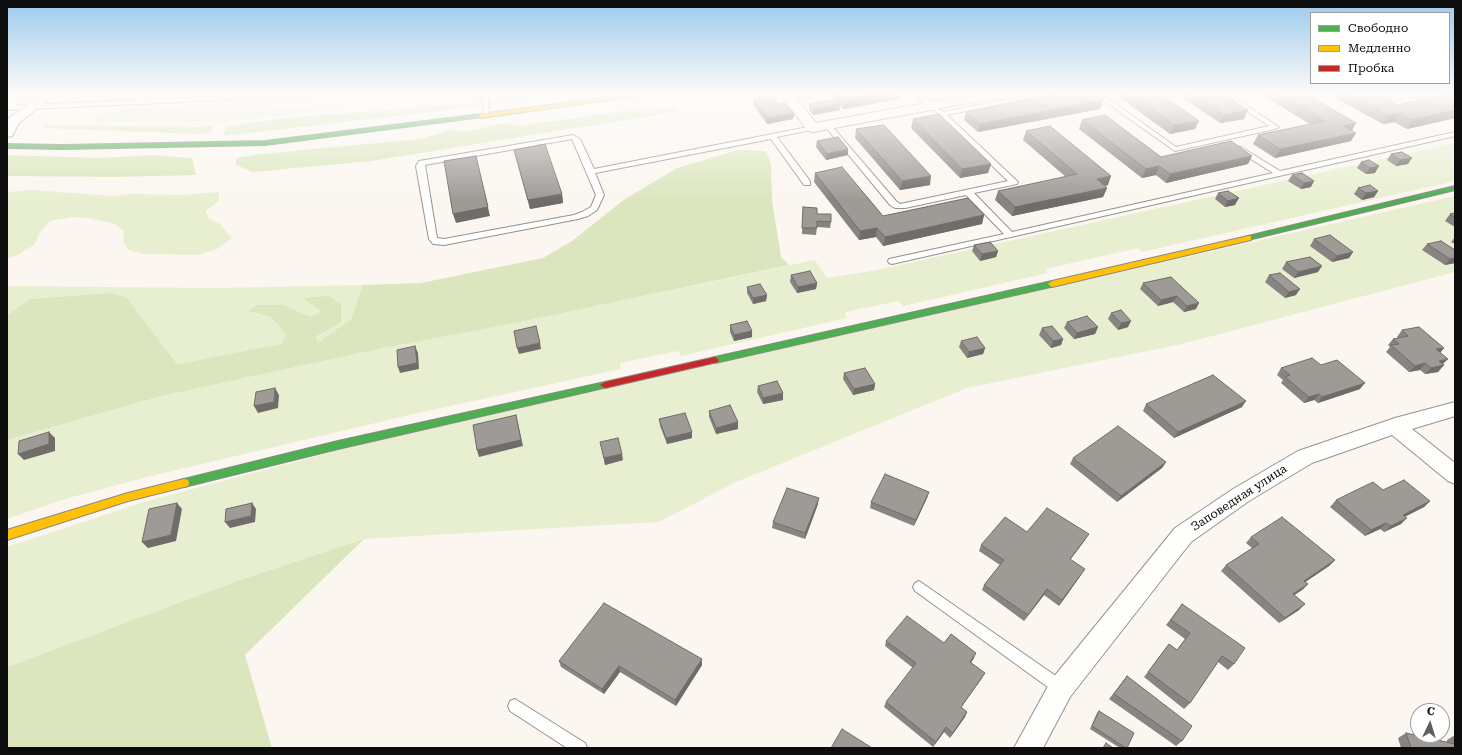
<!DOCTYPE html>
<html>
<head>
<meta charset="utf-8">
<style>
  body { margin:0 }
  #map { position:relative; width:1462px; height:755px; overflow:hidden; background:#fbf7f0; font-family:"Roboto Serif",serif }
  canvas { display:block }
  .frame { position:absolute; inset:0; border:8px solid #0d0d0d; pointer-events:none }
  .legend { position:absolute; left:1310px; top:12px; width:140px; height:72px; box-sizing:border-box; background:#fff; border:1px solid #9e9e9e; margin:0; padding:5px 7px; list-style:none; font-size:12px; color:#0d0d0d }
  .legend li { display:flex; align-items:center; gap:8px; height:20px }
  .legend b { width:20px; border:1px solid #9e9e9e }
  .north { position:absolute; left:1410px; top:703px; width:40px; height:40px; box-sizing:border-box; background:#fff; border:1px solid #9e9e9e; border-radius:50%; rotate:4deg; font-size:11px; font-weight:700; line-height:16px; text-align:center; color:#0d0d0d }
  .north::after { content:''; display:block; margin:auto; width:14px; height:18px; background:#605f5c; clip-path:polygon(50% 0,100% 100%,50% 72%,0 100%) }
</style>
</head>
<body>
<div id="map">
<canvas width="1462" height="755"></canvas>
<div class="frame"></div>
<ul class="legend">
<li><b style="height:5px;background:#4caf50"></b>Свободно</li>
<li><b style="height:5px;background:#ffc107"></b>Медленно</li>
<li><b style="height:5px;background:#c62828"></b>Пробка</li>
</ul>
<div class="north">С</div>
</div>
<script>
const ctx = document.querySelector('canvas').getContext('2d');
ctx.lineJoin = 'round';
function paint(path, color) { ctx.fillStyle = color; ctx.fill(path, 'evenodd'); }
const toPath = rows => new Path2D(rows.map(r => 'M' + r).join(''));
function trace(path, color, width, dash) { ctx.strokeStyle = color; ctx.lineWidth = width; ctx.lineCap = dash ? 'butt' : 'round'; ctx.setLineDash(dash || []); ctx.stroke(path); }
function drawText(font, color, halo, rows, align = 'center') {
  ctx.font = font + ' "Roboto Serif",serif'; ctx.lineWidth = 4; ctx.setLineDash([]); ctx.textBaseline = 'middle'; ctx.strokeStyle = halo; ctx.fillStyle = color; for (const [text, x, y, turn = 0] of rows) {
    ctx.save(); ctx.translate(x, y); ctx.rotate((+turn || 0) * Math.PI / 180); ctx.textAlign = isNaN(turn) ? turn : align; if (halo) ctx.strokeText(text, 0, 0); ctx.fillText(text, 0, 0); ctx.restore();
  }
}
paint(toPath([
  [280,100,274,106,281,108,345,102,347,104,343,109,216,122,93,122,96,116,121,108],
  [1455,143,1455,181,1142,252,1138,248,1045,269,1048,273,903,306,899,301,845,312,847,318,681,356,678,351,620,363,621,369,418,413,147,477,65,499,7,519,7,440,162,396,379,349,526,321,815,260,827,278,877,270],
  [32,190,112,196,130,194,182,195,219,192,219,201,206,211,209,219,220,224,232,238,217,249,198,255,143,254,128,250,123,241,124,231,115,224,87,218,72,217,50,221,41,231,34,245,16,256,7,258,7,192],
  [1455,196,1455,272,1182,344,967,388,736,482,659,522,364,539,237,581,7,667,7,547,147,501,366,443],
  [363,285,351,319,318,344,316,338,341,321,303,298,322,312,309,316,284,305,249,312,272,318,286,334,281,344,177,364,125,297,111,293,30,299,7,315,7,286,214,288]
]), '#e8efd1');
paint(toPath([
  [526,94,560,94,490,105,223,136,226,127,285,118,482,102],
  [672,108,681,111,371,161,252,172,235,164,237,158,261,154,420,139,449,130,470,131,499,124,527,125,636,109],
  [44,125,202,127,213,125,212,132,198,134,43,128],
  [738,150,766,151,771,164,772,200,781,257,789,265,526,321,379,349,162,396,7,440,7,315,30,299,111,293,126,297,177,364,281,344,286,334,272,318,248,311,257,305,284,305,309,316,322,312,303,298,329,296,341,304,341,322,316,337,318,343,351,319,363,285,421,283,543,258,572,241,625,199,677,168],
  [7,155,97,158,155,155,192,158,196,175,116,177,7,176],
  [364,539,245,655,272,748,7,748,7,667,237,581]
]), '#dbe6be');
const lane = toPath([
  [263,94,318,94,315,96,7,110,7,106,263,94],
  [482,94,488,94,489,117,484,116,482,94],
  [796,94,811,94,788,100,785,98,796,94],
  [914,94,921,94,943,112,1034,94,1049,94,947,115,1018,182,1017,184,974,193,1012,232,1273,173,1238,151,1238,147,1241,147,1280,171,1455,132,1455,136,892,264,889,263,888,261,889,259,1004,234,966,195,905,208,895,208,890,205,824,125,830,124,896,201,900,204,1008,181,931,107,922,102,914,94],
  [1094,94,1102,94,1176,147,1269,126,1221,94,1229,94,1279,127,1275,129,1175,151,1094,94],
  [1375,94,1384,94,1396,101,1402,100,1394,94,1402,94,1410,99,1429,94,1442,94,1395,105,1375,94],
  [813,126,817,128,815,129,777,137,810,181,810,185,804,185,771,139,595,173,604,195,597,210,588,216,578,219,444,245,433,244,429,239,416,166,419,161,573,135,580,139,594,169,813,126],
  [572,139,596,195,591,207,582,212,574,215,444,239,437,238,425,165,572,139],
  [919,581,1066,683,1068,688,1066,693,1061,695,1056,693,915,591,913,587,915,583,919,581],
  [515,699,585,743,587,748,567,748,510,711,508,706,510,701,515,699]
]);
const street = toPath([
  [14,94,28,94,12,109,7,110,7,100,14,94],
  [41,94,55,94,19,123,12,136,7,137,7,122,9,118,41,94],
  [140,94,153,94,146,104,141,105,135,101,140,94],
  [780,94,793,94,816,123,973,94,1001,94,995,98,813,132,808,131,780,94],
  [1455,402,1455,416,1412,429,1455,463,1455,484,1448,481,1392,435,1312,463,1249,501,1191,542,1070,697,1043,748,1014,748,1052,679,1175,528,1233,489,1298,451,1395,418,1455,402]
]);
const fast = toPath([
  [481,114,484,116,483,117,265,145,63,149,7,148,7,144,63,145,265,141,481,114],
  [1455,186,1455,190,1248,240,1244,238,1248,236,1455,186],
  [1052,281,1055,282,1056,284,1055,286,715,363,711,360,715,357,1052,281],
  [605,382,608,383,610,385,608,387,338,449,184,487,180,486,179,483,180,480,184,479,338,441,605,382]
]);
const slow = toPath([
  [633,94,653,94,481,118,478,116,481,114,633,94],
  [1248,236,1251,236,1251,240,1052,287,1048,284,1052,281,1248,236],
  [184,479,188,480,189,483,188,486,128,501,7,540,7,530,128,493,184,479]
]);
const jam = toPath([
  [715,357,719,360,718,362,605,388,600,385,605,382,715,357]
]);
trace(lane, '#94928f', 2);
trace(street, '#94928f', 2);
trace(fast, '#8b8986', 2);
trace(slow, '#8b8986', 2);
trace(jam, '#8b8986', 2);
paint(lane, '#fefefd');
paint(street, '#fefefd');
paint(fast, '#4caf50');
paint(slow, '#ffc107');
paint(jam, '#c62828');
paint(toPath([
  [830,94,901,94,900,99,843,109,840,105,840,110,813,115,809,110,809,104,835,99],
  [1115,94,1160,94,1195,129,1170,134],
  [1177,94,1223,94,1244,119,1220,123],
  [1260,94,1306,94,1356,123,1352,130,1351,141,1275,158,1253,144,1258,135,1310,124],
  [1328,94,1377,94,1398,105,1455,94,1455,118,1407,129,1394,122,1383,124],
  [753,99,778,104,794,113,793,119,767,124,753,105],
  [1103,100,1100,109,978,132,964,120,966,112],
  [913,119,991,164,988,173,960,178,911,128],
  [1082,120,1161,157,1252,156,1248,164,1166,183,1156,175,1142,178,1079,129],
  [856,129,930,185,900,190,855,138],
  [1026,131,1108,185,1105,186,1107,188,1103,197,1012,216,995,200,998,191,1066,177,1023,140],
  [817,141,848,155,826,160,816,147],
  [514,150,562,194,563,203,530,209,516,158],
  [1391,154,1408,164,1396,166,1387,160],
  [1369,160,1375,173,1366,174,1357,168,1361,162],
  [815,173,883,216,984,215,982,224,883,246,876,237,859,240,814,182],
  [1292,175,1311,187,1301,189,1288,181],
  [1358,188,1378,191,1374,197,1362,200,1354,194],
  [1218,193,1235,205,1225,207,1215,199],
  [803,207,817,214,831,222,830,228,817,227,816,235,802,234],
  [1455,213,1455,227,1445,221,1450,214],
  [1455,237,1455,244,1451,242],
  [1314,239,1353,252,1349,258,1332,262,1310,246],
  [1427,244,1455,250,1455,263,1445,265,1422,250],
  [974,245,998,251,996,257,980,261,972,251],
  [1286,262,1318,272,1294,278,1282,269],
  [791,275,817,283,816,289,797,293,790,282],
  [1269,275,1296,295,1285,298,1265,282],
  [1171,277,1196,309,1184,312,1173,302,1158,306,1140,289,1143,283],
  [747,287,767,295,766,301,753,304,747,293],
  [1111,313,1128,327,1118,330,1108,319],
  [1067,322,1098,327,1095,334,1074,339,1064,328],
  [730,325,752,331,752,337,734,341,730,332],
  [1042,328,1063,339,1061,345,1051,348,1039,335],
  [1402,330,1444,348,1440,353,1443,364,1444,365,1438,372,1425,374,1420,370,1409,372,1386,352,1390,347,1388,345,1393,339,1398,338,1397,337],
  [961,341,985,348,983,354,967,358,959,347],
  [1321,365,1360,389,1318,403,1314,400,1304,403,1281,383,1283,380,1277,375,1281,368],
  [844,373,875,384,874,390,853,395,843,379],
  [758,386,783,400,763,404,757,392],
  [1146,404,1242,407,1174,438,1143,411],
  [709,411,738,429,716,434,709,417],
  [659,419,692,438,667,444,660,426],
  [600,442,623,460,605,465],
  [1073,458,1166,462,1162,468,1117,502,1070,464],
  [1383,490,1430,501,1424,507,1405,516,1401,524,1384,532,1380,529,1365,536,1330,507,1336,500],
  [929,492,927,498,914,526,870,508,871,502],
  [818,504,805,539,772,528,773,522],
  [1027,532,1085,540,1070,560,1081,575,1059,606,1044,595,1024,621,982,590,984,585,1000,565,979,551,981,545],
  [1251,537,1335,560,1329,566,1305,582,1308,584,1302,590,1294,595,1299,610,1279,623,1221,571,1226,565,1252,548,1246,543],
  [1182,604,1234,664,1228,670,1218,662,1190,703,1184,709,1144,677,1169,644,1177,650,1185,639,1166,625],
  [886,641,944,643,974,658,971,663,982,678,961,707,967,712,965,717,950,738,944,732,933,747,884,707,886,702,913,668,885,646],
  [559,661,702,665,676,706,620,672,604,694,561,667],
  [1127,676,1182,741,1176,746,1109,699],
  [1099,711,1127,748,1120,748,1090,729,1097,713],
  [1406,733,1447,742,1447,740,1455,735,1455,748,1401,748,1398,738]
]), '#888481');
paint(toPath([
  [877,94,901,94,900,99,843,109,844,100],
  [1103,100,1100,109,978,132,980,124],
  [840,104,840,110,813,115,813,109],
  [1248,110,1244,119,1220,123,1224,115],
  [1455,110,1455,118,1407,129,1412,120],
  [794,113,793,119,767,124,767,118],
  [1400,113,1394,122,1383,124,1388,116],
  [1199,121,1195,129,1170,134,1174,125],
  [1356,123,1351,132,1344,126],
  [1356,133,1351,141,1275,158,1280,149],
  [848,149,848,155,826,160,827,154],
  [476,156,490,216,456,223,453,214],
  [1252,156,1248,164,1166,183,1170,174],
  [1412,158,1408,164,1396,166,1400,160],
  [991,164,988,173,960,178,962,169],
  [1159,166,1156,175,1142,178,1146,169],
  [1379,166,1375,173,1366,174,1370,168],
  [931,176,930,185,900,190,902,181],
  [1111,176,1108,185,1093,188,1097,179],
  [1314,181,1311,187,1301,189,1304,183],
  [1107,188,1103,197,1012,216,1015,207],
  [1378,191,1374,197,1362,200,1366,193],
  [562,194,563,203,530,209,528,200],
  [1239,198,1235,205,1225,207,1228,201],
  [984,215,982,224,883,246,885,237],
  [877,228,876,237,859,240,860,231],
  [998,251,996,257,980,261,982,254],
  [1353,252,1349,258,1332,262,1337,256],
  [1455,258,1455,263,1445,265,1450,259],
  [1322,266,1318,272,1294,278,1298,272],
  [817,283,816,289,797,293,798,287],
  [1300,289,1296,295,1285,298,1289,292],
  [767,295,766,301,753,304,753,298],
  [1177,296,1173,302,1158,306,1161,300],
  [1199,303,1196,309,1184,312,1187,306],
  [1131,321,1128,327,1118,330,1121,323],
  [1098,327,1095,334,1074,339,1077,333],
  [752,331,752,337,734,341,734,335],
  [1063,339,1061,345,1051,348,1053,341],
  [540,343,541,349,519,354,517,348],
  [415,346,418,353,419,369,400,373,398,367],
  [985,348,983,354,967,358,969,352],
  [1444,348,1439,354,1436,349],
  [1448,359,1442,365,1439,361],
  [1425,363,1420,370,1409,372,1415,366],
  [1444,365,1438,372,1425,374,1431,368],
  [1365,383,1360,389,1318,403,1322,397],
  [875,384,874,390,853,395,854,389],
  [275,388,279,395,278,408,258,413,254,406],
  [783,393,783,400,763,404,763,398],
  [1319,394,1314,400,1304,403,1309,397],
  [1246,401,1242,407,1174,438,1178,432],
  [516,415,523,446,479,457,477,450],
  [738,422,738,429,716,434,716,428],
  [49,432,55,438,55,451,24,460,18,454],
  [692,432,692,438,667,444,666,438],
  [622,454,623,460,605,465,604,458],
  [1166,462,1162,468,1117,502,1121,496],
  [929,492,927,498,914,526,916,520],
  [819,498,818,504,805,539,805,533],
  [1430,501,1424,507,1397,521,1403,515],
  [177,503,182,509,176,541,148,548,142,542],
  [252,503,256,509,255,522,230,528,225,522],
  [1407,518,1401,524,1384,532,1391,526],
  [1386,523,1380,529,1365,536,1371,530],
  [1089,534,1085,540,1066,565,1070,559],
  [1335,560,1329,566,1298,587,1304,581],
  [1085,569,1081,575,1059,606,1062,600],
  [1308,584,1302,590,1287,600,1293,594],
  [1047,589,1044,595,1024,621,1028,615],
  [1305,604,1299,610,1279,623,1285,618],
  [976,653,974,658,967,667,970,662],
  [702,659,702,665,676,706,675,700],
  [619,666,620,672,604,694,602,689],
  [985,673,982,678,958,712,961,707],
  [967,712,965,717,950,738,953,733],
  [946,727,944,732,933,747,936,742]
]), '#6f6c69');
const building = toPath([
  [839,94,877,94,844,100,839,94],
  [1058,94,1095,94,1103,100,980,124,966,112,1058,94],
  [1130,94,1160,94,1199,121,1174,125,1130,94],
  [1193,94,1223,94,1248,110,1224,115,1193,94],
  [1279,94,1306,94,1356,123,1344,126,1356,133,1280,149,1258,135,1325,121,1279,94],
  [1349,94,1377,94,1398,105,1449,94,1455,94,1455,110,1412,120,1400,113,1388,116,1349,94],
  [772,96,778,104,784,103,794,113,767,118,753,99,772,96],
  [836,99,840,104,813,109,809,104,836,99],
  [939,114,991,164,962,169,913,119,939,114],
  [1105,115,1161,157,1231,141,1252,156,1170,174,1159,166,1146,169,1082,120,1105,115],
  [884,125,931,176,902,181,856,129,884,125],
  [1050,126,1111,176,1097,179,1107,188,1015,207,998,191,1077,174,1026,131,1050,126],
  [838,137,848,149,827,154,817,141,838,137],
  [545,144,562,194,528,200,514,150,545,144],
  [1402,152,1412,158,1400,160,1391,154,1402,152],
  [476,156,488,207,453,214,444,161,476,156],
  [1369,160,1379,166,1370,168,1361,162,1369,160],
  [842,167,883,216,968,198,984,215,885,237,877,228,860,231,815,173,842,167],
  [1302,173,1314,181,1304,183,1292,175,1302,173],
  [1370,185,1378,191,1366,193,1358,188,1370,185],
  [1228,191,1239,198,1228,201,1218,193,1228,191],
  [803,207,817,208,817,214,831,214,831,222,817,221,817,228,802,228,803,207],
  [1455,213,1455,218,1450,214,1455,213],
  [1330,235,1353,252,1337,256,1314,239,1330,235],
  [1441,241,1455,250,1455,258,1450,259,1427,244,1441,241],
  [990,242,998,251,982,254,974,245,990,242],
  [1310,257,1322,266,1298,272,1286,262,1310,257],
  [810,271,817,283,798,287,791,275,810,271],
  [1280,273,1300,289,1289,292,1269,275,1280,273],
  [1171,277,1199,303,1187,306,1177,296,1161,300,1143,283,1171,277],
  [760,284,767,295,753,298,747,287,760,284],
  [1121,310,1131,321,1121,323,1111,313,1121,310],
  [1087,316,1098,327,1077,333,1067,322,1087,316],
  [747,321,752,331,734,335,730,325,747,321],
  [536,326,540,343,517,348,514,331,536,326],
  [1052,326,1063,339,1053,341,1042,328,1052,326],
  [1419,327,1444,348,1436,349,1448,359,1439,361,1444,365,1431,368,1425,363,1415,366,1391,345,1399,344,1393,339,1408,336,1402,330,1419,327],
  [977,337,985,348,969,352,961,341,977,337],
  [415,346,417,363,398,367,397,350,415,346],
  [1312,358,1321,365,1337,360,1365,383,1322,397,1319,394,1309,397,1285,377,1290,375,1281,368,1312,358],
  [865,368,875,384,854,389,844,373,865,368],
  [1213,375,1246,401,1178,432,1146,404,1213,375],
  [777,381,783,393,763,398,758,386,777,381],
  [275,388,274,402,254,406,256,392,275,388],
  [730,405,738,422,716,428,709,411,730,405],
  [685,413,692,432,666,438,659,419,685,413],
  [516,415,521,440,477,450,473,425,516,415],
  [1118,426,1166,462,1121,496,1073,458,1118,426],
  [49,432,49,444,18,454,19,441,49,432],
  [618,438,622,454,604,458,600,442,618,438],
  [885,474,929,492,916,520,871,502,885,474],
  [1404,480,1430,501,1403,515,1407,518,1391,526,1386,523,1371,530,1336,500,1373,482,1383,490,1404,480],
  [787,488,819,498,805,533,773,522,787,488],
  [177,503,171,535,142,542,149,509,177,503],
  [252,503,251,516,225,522,226,509,252,503],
  [1047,508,1089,534,1070,559,1085,569,1062,600,1047,589,1028,615,984,585,1004,560,981,545,1005,517,1027,532,1047,508],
  [1282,517,1335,560,1304,581,1308,584,1293,594,1305,604,1285,618,1226,565,1259,544,1251,537,1282,517],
  [604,603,702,659,675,700,619,666,602,689,559,661,604,603],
  [1182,604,1245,648,1234,664,1222,656,1190,703,1148,672,1169,644,1177,650,1190,633,1171,620,1182,604],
  [907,616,944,643,951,634,976,653,970,662,985,673,961,707,967,712,953,733,946,727,936,742,886,702,916,663,886,641,907,616],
  [1127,676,1192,726,1182,741,1114,694,1127,676],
  [1099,711,1134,733,1127,748,1126,748,1092,726,1099,711],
  [842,729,872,748,831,748,842,729],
  [1406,733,1455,744,1455,748,1411,748,1406,733],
  [1106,743,1113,748,1103,748,1106,743]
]);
paint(building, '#9e9a96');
trace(building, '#6f6c69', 1);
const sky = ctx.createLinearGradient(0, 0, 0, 200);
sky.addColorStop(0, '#9bcaed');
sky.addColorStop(0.47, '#fdfbf8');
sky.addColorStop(1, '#fdfbf800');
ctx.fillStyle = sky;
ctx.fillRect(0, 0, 1462, 200);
drawText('12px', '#0d0d0d', '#fff', [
  ["Заповедная улица",1239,498,-33]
]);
</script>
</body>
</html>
